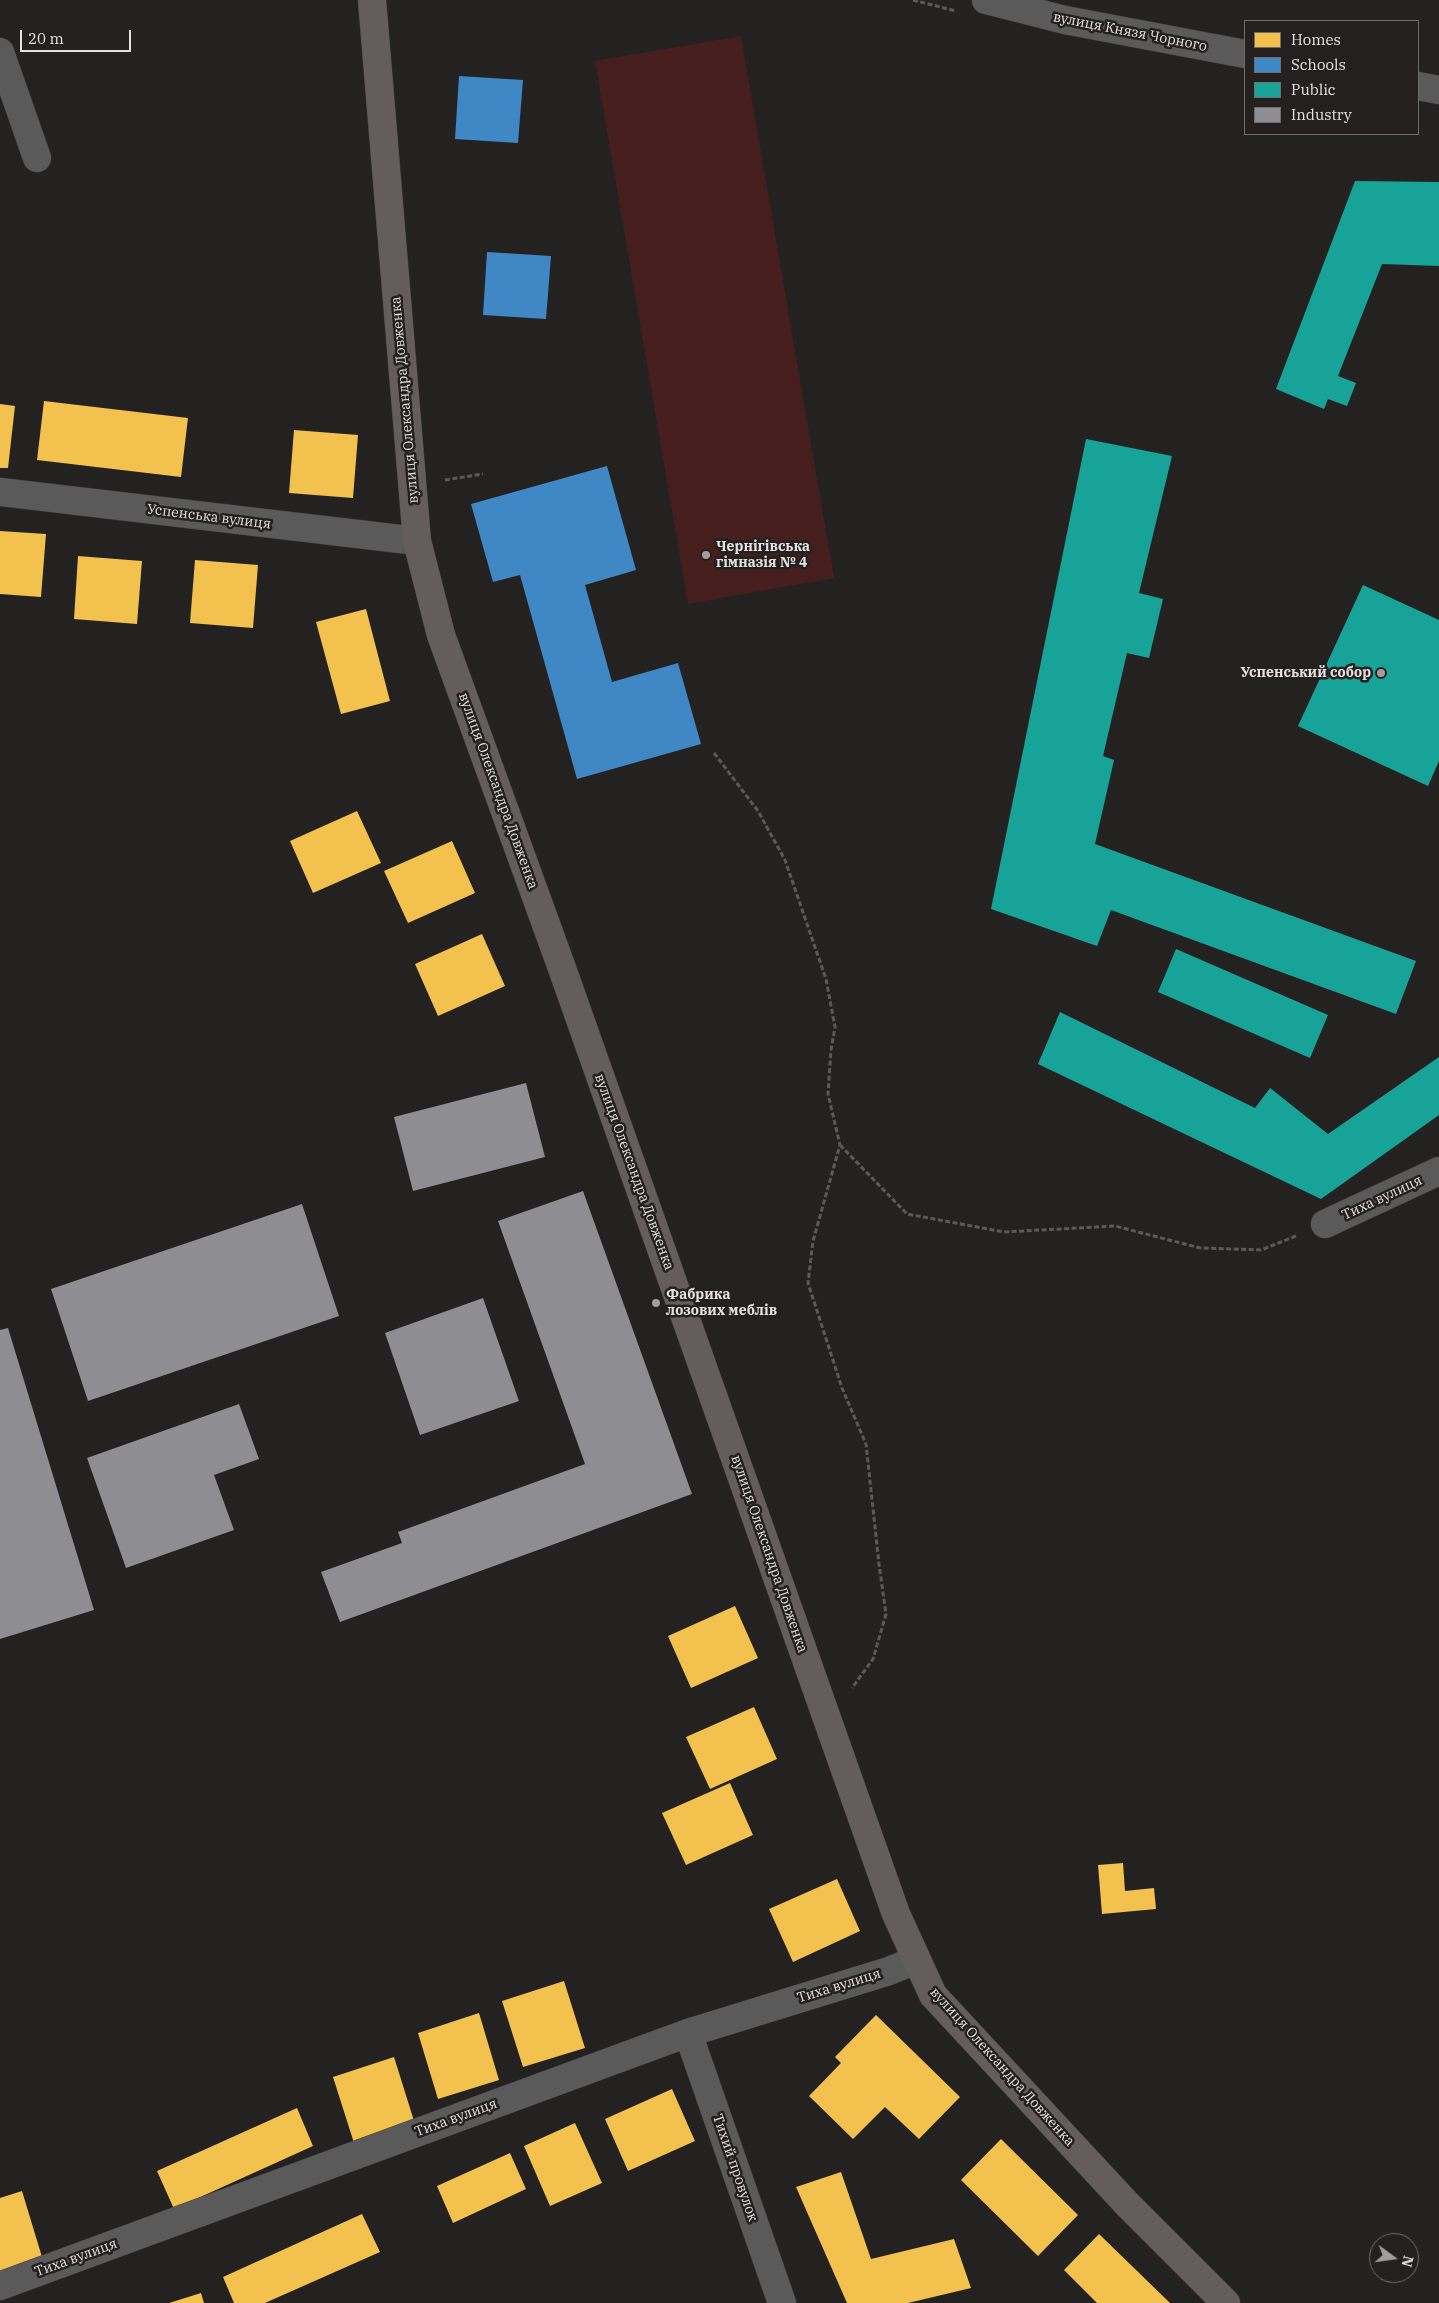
<!DOCTYPE html>
<html>
<head>
<meta charset="utf-8">
<style>
  body { margin:0 }
  #map { position:relative; width:1439px; height:2303px; overflow:hidden; background:#242121; font-family:"IBM Plex Serif",serif }
  canvas { display:block }
  .legend { position:absolute; left:1244px; top:20px; width:175px; height:115px; box-sizing:border-box; background:#252020; border:1px solid #716d6d; margin:0; padding:6px 9px; list-style:none; font-size:15px; color:#e4e1e0 }
  .legend li { display:flex; align-items:center; gap:10px; height:25px }
  .legend b { width:25px; border:1px solid #716d6d }
  .north { position:absolute; left:1369px; top:2233px; width:50px; height:50px; box-sizing:border-box; background:#252020; border:1px solid #716d6d; border-radius:50%; rotate:104deg; font-size:14px; font-weight:700; line-height:20px; text-align:center; color:#e4e1e0 }
  .north::after { content:''; display:block; margin:auto; width:18px; height:22px; background:#a19e9d; clip-path:polygon(50% 0,100% 100%,50% 72%,0 100%) }
  .scale { position:absolute; left:20px; top:30px; width:111px; height:22px; box-sizing:border-box; border:2px solid #e4e1e0; border-top:0; padding-left:6px; font-size:15px; line-height:18px; white-space:nowrap; color:#e4e1e0; -webkit-text-stroke:4px #252020; paint-order:stroke }
</style>
</head>
<body>
<div id="map">
<canvas width="1439" height="2303"></canvas>
<ul class="legend">
<li><b style="height:14px;background:#f2c14e"></b>Homes</li>
<li><b style="height:14px;background:#3f88c5"></b>Schools</li>
<li><b style="height:14px;background:#17a398"></b>Public</li>
<li><b style="height:14px;background:#8d8d92"></b>Industry</li>
</ul>
<div class="north">N</div>
<div class="scale">20 m</div>
</div>
<script>
const ctx = document.querySelector('canvas').getContext('2d');
ctx.lineJoin = 'round';
function paint(path, color) { ctx.fillStyle = color; ctx.fill(path, 'evenodd'); }
const toPath = rows => new Path2D(rows.map(r => 'M' + r).join(''));
function trace(path, color, width, dash) { ctx.strokeStyle = color; ctx.lineWidth = width; ctx.lineCap = dash ? 'butt' : 'round'; ctx.setLineDash(dash || []); ctx.stroke(path); }
function drawText(font, color, halo, rows, align = 'center') {
  ctx.font = font + ' "IBM Plex Serif",serif'; ctx.lineWidth = 5; ctx.setLineDash([]); ctx.textBaseline = 'middle'; ctx.strokeStyle = halo; ctx.fillStyle = color; for (const [text, x, y, turn = 0] of rows) {
    ctx.save(); ctx.translate(x, y); ctx.rotate((+turn || 0) * Math.PI / 180); ctx.textAlign = isNaN(turn) ? turn : align; if (halo) ctx.strokeText(text, 0, 0); ctx.fillText(text, 0, 0); ctx.restore();
  }
}
paint(toPath([
  [741,36,834,578,688,604,595,61]
]), '#471e1e');
paint(toPath([
  [44,401,188,418,181,477,37,460],
  [0,404,15,406,8,468,0,468],
  [294,430,358,435,353,498,289,493],
  [0,531,46,534,41,597,0,594],
  [78,556,142,561,137,624,74,619],
  [195,560,258,565,253,628,190,623],
  [366,609,390,701,341,714,316,622],
  [357,811,381,863,313,893,290,841],
  [452,841,475,893,408,923,384,871],
  [482,934,505,986,438,1016,415,964],
  [735,1606,758,1658,691,1688,668,1636],
  [754,1707,777,1759,710,1789,686,1737],
  [730,1783,753,1835,686,1865,662,1813],
  [1123,1863,1125,1891,1154,1888,1156,1909,1102,1914,1098,1865],
  [837,1879,860,1931,793,1962,769,1909],
  [564,1981,585,2048,523,2067,502,2001],
  [479,2013,499,2080,438,2099,418,2033],
  [876,2015,960,2097,919,2139,885,2107,853,2139,809,2096,841,2063,835,2057],
  [394,2057,415,2124,354,2143,333,2077],
  [672,2089,695,2141,628,2171,605,2119],
  [297,2108,313,2146,174,2209,157,2171],
  [575,2123,602,2183,550,2206,524,2146],
  [1001,2139,1078,2215,1038,2256,961,2180],
  [510,2153,526,2189,453,2223,437,2186],
  [841,2172,871,2259,954,2239,971,2288,908,2303,847,2303,796,2187],
  [22,2191,42,2257,0,2271,0,2198],
  [362,2214,380,2252,265,2303,234,2303,223,2277],
  [1099,2234,1170,2303,1097,2303,1064,2270],
  [201,2293,204,2303,169,2303]
]), '#f2c14e');
paint(toPath([
  [459,76,523,80,518,143,455,139],
  [487,252,551,256,546,319,483,315],
  [607,466,636,570,585,585,612,682,678,663,701,744,577,779,520,575,493,582,471,504]
]), '#3f88c5');
paint(toPath([
  [1355,181,1439,182,1439,266,1382,264,1338,376,1356,383,1347,406,1328,399,1324,409,1276,389],
  [1086,439,1172,456,1139,593,1163,599,1149,658,1127,653,1103,756,1114,760,1095,844,1416,961,1396,1014,1111,910,1097,946,991,909],
  [1363,585,1439,620,1439,761,1428,786,1298,726],
  [1176,949,1328,1015,1310,1058,1158,992],
  [1060,1012,1255,1108,1270,1088,1328,1134,1439,1057,1439,1115,1321,1199,1038,1064]
]), '#17a398');
paint(toPath([
  [526,1083,545,1157,413,1191,394,1117],
  [583,1191,692,1494,340,1622,321,1572,402,1543,398,1532,585,1464,498,1221],
  [302,1204,339,1316,88,1401,51,1289],
  [483,1298,519,1401,420,1435,385,1333],
  [8,1328,94,1610,0,1639,0,1330],
  [239,1404,259,1459,214,1475,234,1530,126,1568,87,1458]
]), '#8d8d92');
const minor = toPath([
  [986,0,1065,20,1245,54],
  [0,52,37,158],
  [1418,86,1439,90],
  [0,492,417,541],
  [1325,1224,1439,1171],
  [688,2033,782,2303],
  [0,2286,688,2033,889,1971,916,1960]
]);
const major = toPath([
  [372,0,417,541,441,635,563,971,896,1914,933,1995,1127,2204,1226,2303]
]);
trace(minor, '#403e3e', 29);
trace(major, '#403e3e', 29);
trace(toPath([
  [913,0,956,11],
  [445,480,483,474],
  [714,753,758,811,785,860,826,979,835,1027,831,1050,828,1094,840,1145,813,1241,808,1283,842,1388,866,1444,879,1564,886,1614,873,1659,852,1688],
  [840,1145,907,1214,1004,1232,1115,1226,1200,1248,1261,1250,1296,1236]
]), '#5b5a5a', 3, [5, 2.5]);
trace(minor, '#5b5a5a', 28);
trace(major, '#655d5d', 28);
for (const [x, y, r, color] of [
  [706,555,5,"#a19e9d"],
  [1381,673,5,"#a19e9d"],
  [656,1303,5,"#a19e9d"]
]) { const dot = new Path2D(); dot.arc(x, y, r, 0, 2 * Math.PI); ctx.fillStyle = color; ctx.fill(dot); trace(dot, '#252020', 2); }
drawText('14px', '#e4e1e0', '#252020', [
  ["вулиця Князя Чорного",1130,32,11],
  ["вулиця Олександра Довженка",405,400,-95],
  ["Успенська вулиця",209,517,7],
  ["вулиця Олександра Довженка",498,791,70],
  ["вулиця Олександра Довженка",634,1172,70],
  ["Тиха вулиця",1382,1198,-25],
  ["вулиця Олександра Довженка",769,1554,71],
  ["Тиха вулиця",839,1986,-17],
  ["вулиця Олександра Довженка",1002,2067,48],
  ["Тиха вулиця",456,2118,-20],
  ["Тихий провулок",735,2168,71],
  ["Тиха вулиця",76,2258,-20]
]);
drawText('bold 14px', '#e4e1e0', '#252020', [
  ["Чернігівська",716,547],
  ["гімназія № 4",716,563],
  ["Успенський собор",1371,673,"right"],
  ["Фабрика",666,1295],
  ["лозових меблів",666,1311]
], 'left');
</script>
</body>
</html>
